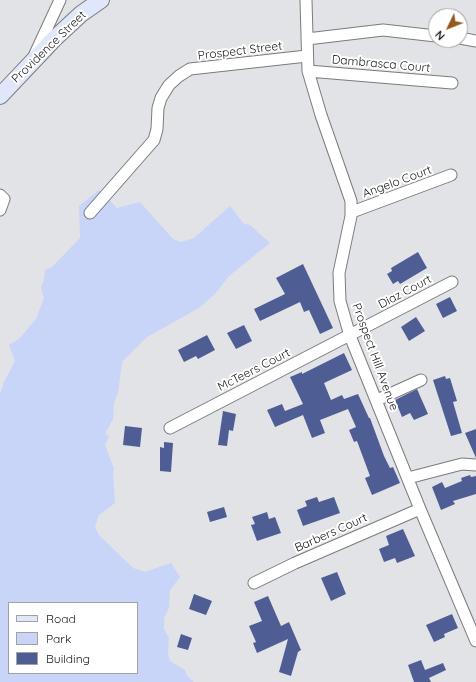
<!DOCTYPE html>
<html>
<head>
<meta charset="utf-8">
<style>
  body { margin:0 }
  #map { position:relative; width:476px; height:682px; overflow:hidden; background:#e2e3e7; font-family:Quicksand,sans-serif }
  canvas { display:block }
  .legend { position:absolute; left:8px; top:602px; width:130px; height:72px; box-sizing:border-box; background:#fff; border:1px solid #a2a2a3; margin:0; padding:5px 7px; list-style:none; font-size:12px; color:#171719 }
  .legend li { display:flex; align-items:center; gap:8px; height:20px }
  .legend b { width:20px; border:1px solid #a2a2a3 }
  .north { position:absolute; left:428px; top:8px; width:40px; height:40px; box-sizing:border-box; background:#fff; border:1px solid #a2a2a3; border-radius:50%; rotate:227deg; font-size:11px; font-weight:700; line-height:16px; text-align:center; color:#171719 }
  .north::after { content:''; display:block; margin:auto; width:14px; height:18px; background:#95581b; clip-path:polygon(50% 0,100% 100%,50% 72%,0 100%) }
</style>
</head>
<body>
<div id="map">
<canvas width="476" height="682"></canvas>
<ul class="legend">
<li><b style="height:5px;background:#e1e7fa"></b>Road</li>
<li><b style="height:11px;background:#c8d4f8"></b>Park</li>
<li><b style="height:11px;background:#4e5e94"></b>Building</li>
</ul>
<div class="north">N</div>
</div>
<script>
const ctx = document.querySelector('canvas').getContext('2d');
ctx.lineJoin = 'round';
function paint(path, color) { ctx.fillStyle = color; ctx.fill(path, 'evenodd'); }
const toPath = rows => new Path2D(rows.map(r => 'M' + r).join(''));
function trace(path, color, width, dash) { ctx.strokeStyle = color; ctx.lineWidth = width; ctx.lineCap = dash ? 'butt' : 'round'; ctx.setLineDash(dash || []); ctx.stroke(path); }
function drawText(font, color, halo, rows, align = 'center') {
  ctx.font = font + ' Quicksand,sans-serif'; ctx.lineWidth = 4; ctx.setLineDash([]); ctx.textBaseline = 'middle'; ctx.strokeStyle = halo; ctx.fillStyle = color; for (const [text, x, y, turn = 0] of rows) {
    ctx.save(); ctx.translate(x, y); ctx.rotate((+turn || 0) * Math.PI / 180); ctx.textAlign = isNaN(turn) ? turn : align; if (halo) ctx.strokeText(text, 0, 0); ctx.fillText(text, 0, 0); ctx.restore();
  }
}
paint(toPath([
  [99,190,117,208,140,202,173,239,181,242,194,238,230,206,244,224,250,225,270,243,229,276,215,294,199,308,147,337,122,362,118,393,114,403,113,419,105,434,109,436,105,445,114,469,113,473,115,503,99,515,95,526,98,534,133,568,145,572,171,563,180,577,170,590,169,608,164,618,164,629,169,638,168,654,170,661,185,670,187,676,194,682,0,682,0,394,4,382,15,361,9,345,19,339,36,319,44,298,41,287,44,280,45,270,52,267,80,238,79,206],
  [9,603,137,603,137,673,9,673]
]), '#c8d4f8');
paint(toPath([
  [418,252,427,268,400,284,398,281,393,284,387,274,392,271,391,268],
  [303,264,333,328,320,334,309,310,304,312,300,302,260,321,254,309,285,294,276,278],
  [450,297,457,311,443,318,436,304],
  [416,317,425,331,409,341,401,327],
  [244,325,252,341,236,349,227,333],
  [207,335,215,350,198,359,196,356,184,362,178,350],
  [344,353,352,370,324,383,331,400,342,395,344,399,358,394,369,418,370,418,384,456,390,468,393,467,400,483,372,495,365,478,370,476,357,441,354,442,349,430,356,427,348,409,320,420,325,433,312,438,303,415,275,427,267,410,282,404,285,411,303,404,290,377,302,372,302,374],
  [445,376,446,379,450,378,457,401,453,402,462,433,451,436,433,380],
  [417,389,428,414,414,420,410,413,402,417,395,400],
  [223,411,236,414,233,431,229,430,227,446,218,445],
  [125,426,142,428,140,447,123,445],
  [476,429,476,458,465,433],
  [164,442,173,443,171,472,160,471,160,447,164,448],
  [470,475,471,477,476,476,476,494,453,501,455,504,441,510,432,487,442,482,445,488,462,481,461,478],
  [317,497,319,502,334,497,340,513,303,526,297,510,307,506,305,501],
  [224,507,227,517,210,522,207,512],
  [267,512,269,519,275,517,281,533,257,541,251,525,255,524,252,517],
  [403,529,415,556,397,563,395,558,384,562,379,549,389,545,386,536],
  [337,572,346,594,331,601,321,578],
  [194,594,212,601,206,615,189,609],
  [268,596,281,626,289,622,301,650,298,652,291,676,279,672,288,639,257,653,253,643,256,642,249,626,262,621,254,602],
  [452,614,458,628,444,634,445,637,434,642,426,625],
  [181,634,192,638,188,650,177,647],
  [421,660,425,670,443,663,446,670,429,678,431,682,414,682,408,665]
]), '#4e5e94');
const street = toPath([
  [306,0,308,71,321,115,351,201,351,216,339,273,340,301,350,336,420,509,476,641],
  [460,38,476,41],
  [307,39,383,30,436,36],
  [35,54,60,0],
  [308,71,452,83],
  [0,195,4,199,0,210],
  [352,212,451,175],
  [90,213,154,140,157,129,158,108,161,98,169,85,179,76,190,69,307,56],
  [377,400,421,380],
  [170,428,452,282],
  [408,478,462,464,476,465],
  [254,583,295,563,420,509]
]);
const secondary = toPath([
  [0,96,54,39,81,14,101,0]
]);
trace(street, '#7a7b7f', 13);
trace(secondary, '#7a7b7f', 18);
trace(street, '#fff', 11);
trace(secondary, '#e1e7fa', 16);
drawText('12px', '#171719', '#fff', [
  ["Providence Street",49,47,-44],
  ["Prospect Street",240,51,-7],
  ["Dambrasca Court",381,64,5],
  ["Angelo Court",397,182,-20],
  ["Diaz Court",405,292,-28],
  ["Prospect Hill Avenue",375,357,70],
  ["McTeers Court",254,370,-27],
  ["Barbers Court",331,533,-24]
]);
</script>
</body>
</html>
